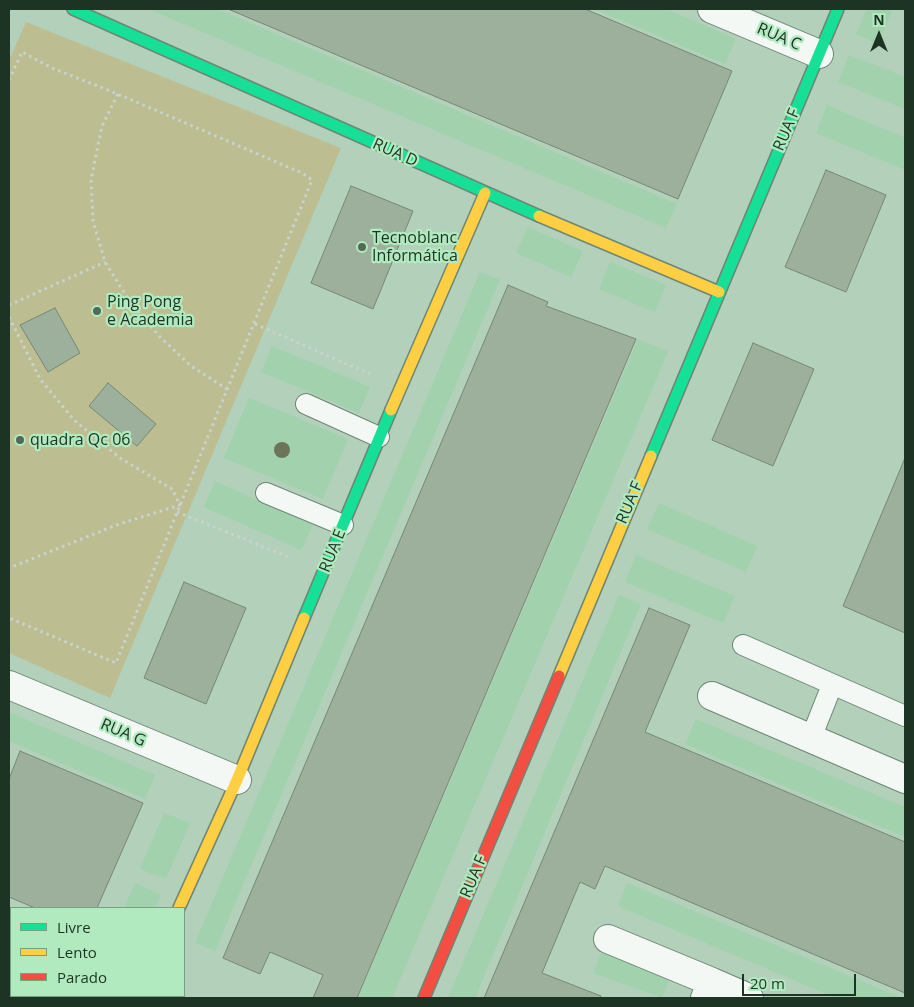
<!DOCTYPE html>
<html>
<head>
<meta charset="utf-8">
<style>
  body { margin:0 }
  #map { position:relative; width:914px; height:1007px; overflow:hidden; background:#b2d0ba; font-family:"Open Sans",sans-serif }
  canvas { display:block }
  .frame { position:absolute; inset:0; border:10px solid #1d3424; pointer-events:none }
  .legend { position:absolute; left:10px; top:907px; width:175px; height:90px; box-sizing:border-box; background:#b2eac0; border:1px solid #76a182; margin:0; padding:6px 9px; list-style:none; font-size:15px; color:#1d3424 }
  .legend li { display:flex; align-items:center; gap:10px; height:25px }
  .legend b { width:25px; border:1px solid #76a182 }
  .north { position:absolute; left:854px; top:10px; width:50px; height:50px; -webkit-text-stroke:4px #b2eac0; paint-order:stroke; rotate:0deg; font-size:14px; font-weight:700; line-height:20px; text-align:center; color:#1d3424 }
  .north::after { content:''; display:block; margin:auto; width:18px; height:22px; background:#1d3424; clip-path:polygon(50% 0,100% 100%,50% 72%,0 100%) }
  .scale { position:absolute; left:742px; top:974px; width:114px; height:22px; box-sizing:border-box; border:2px solid #1d3424; border-top:0; padding-left:6px; font-size:15px; line-height:18px; white-space:nowrap; color:#1d3424; -webkit-text-stroke:4px #b2eac0; paint-order:stroke }
</style>
</head>
<body>
<div id="map">
<canvas width="914" height="1007"></canvas>
<div class="frame"></div>
<ul class="legend">
<li><b style="height:6px;background:#16e098"></b>Livre</li>
<li><b style="height:6px;background:#ffcf43"></b>Lento</li>
<li><b style="height:6px;background:#f24e42"></b>Parado</li>
</ul>
<div class="north">N</div>
<div class="scale">20 m</div>
</div>
<script>
const ctx = document.querySelector('canvas').getContext('2d');
ctx.lineJoin = 'round';
function paint(path, color) { ctx.fillStyle = color; ctx.fill(path, 'evenodd'); }
const toPath = rows => new Path2D(rows.map(r => 'M' + r).join(''));
function trace(path, color, width, dash) { ctx.strokeStyle = color; ctx.lineWidth = width; ctx.lineCap = dash ? 'butt' : 'round'; ctx.setLineDash(dash || []); ctx.stroke(path); }
function drawText(font, color, halo, rows, align = 'center') {
  ctx.font = font + ' "Open Sans",sans-serif'; ctx.lineWidth = 4.5; ctx.setLineDash([]); ctx.textBaseline = 'middle'; ctx.strokeStyle = halo; ctx.fillStyle = color; for (const [text, x, y, turn = 0] of rows) {
    ctx.save(); ctx.translate(x, y); ctx.rotate((+turn || 0) * Math.PI / 180); ctx.textAlign = isNaN(turn) ? turn : align; if (halo) ctx.strokeText(text, 0, 0); ctx.fillText(text, 0, 0); ctx.restore();
  }
}
paint(toPath([
  [148,9,217,9,677,204,666,228],
  [594,9,666,9,736,39,725,64],
  [867,9,893,9,878,44,856,34],
  [849,55,905,77,905,109,838,82],
  [827,105,905,138,905,170,816,133],
  [528,227,583,251,571,277,516,253],
  [610,262,666,285,655,312,599,289],
  [480,272,500,280,215,951,195,943],
  [638,339,668,352,392,998,358,998],
  [272,346,370,387,359,413,261,372],
  [249,398,348,439,323,499,224,458],
  [215,481,313,525,301,550,204,507],
  [659,503,757,546,746,572,647,529],
  [636,555,735,596,723,623,625,582],
  [619,595,641,604,475,998,448,998],
  [9,712,155,775,145,799,9,741],
  [696,719,905,807,905,837,685,744],
  [164,813,190,823,166,879,140,869],
  [135,883,161,895,155,908,124,908],
  [627,883,902,998,836,998,618,906],
  [603,948,671,974,662,998,593,973]
]), '#a2d1ae');
paint(toPath([
  [26,22,341,148,110,698,9,653,9,60]
]), '#bcbe92');
const building = toPath([
  [228,9,585,9,732,71,678,199,228,9],
  [826,170,886,195,846,292,785,267,826,170],
  [351,186,413,211,373,309,311,283,351,186],
  [508,285,548,302,546,306,636,339,357,998,313,998,323,975,270,952,260,974,223,958,508,285],
  [55,308,80,353,48,372,20,325,55,308],
  [753,343,814,369,773,466,712,440,753,343],
  [108,383,156,424,137,446,89,406,108,383],
  [905,458,905,633,843,606,905,458],
  [184,582,246,608,206,704,144,678,184,582],
  [649,608,690,625,645,732,905,842,905,993,605,866,595,889,580,882,542,973,601,996,601,998,484,998,649,608],
  [20,751,143,803,97,908,35,908,9,897,9,779,20,751]
]);
paint(building, '#9db09c');
trace(building, '#768875', 1);
const lane = toPath([
  [306,404,379,437],
  [266,493,343,525],
  [743,645,905,716],
  [811,738,832,685]
]);
const street = toPath([
  [712,9,819,54],
  [9,685,237,780],
  [712,696,905,779],
  [608,939,712,982],
  [9,965,11,966],
  [81,996,87,998],
  [139,998,140,996],
  [705,998,712,982,749,998]
]);
const fast = toPath([
  [73,9,539,216],
  [651,456,838,9],
  [304,618,391,410]
]);
const slow = toPath([
  [539,216,719,292],
  [391,410,485,193],
  [559,676,651,456],
  [179,908,237,780,304,618]
]);
const jam = toPath([
  [424,998,559,676]
]);
trace(lane, '#6e8675', 22);
trace(street, '#6e8675', 30);
trace(fast, '#6e8675', 14);
trace(slow, '#6e8675', 14);
trace(jam, '#6e8675', 14);
trace(toPath([
  [9,80,22,52,52,68,118,94,302,173,312,180,116,663,9,618],
  [118,94,102,126,91,180,93,221,105,262,130,302,160,337,191,366,227,389],
  [9,305,105,262],
  [9,317,40,379,74,420,120,458,172,489,180,505,119,524,9,568],
  [255,324,370,374],
  [177,512,291,558]
]), '#cad3cd', 3, [2.5, 4]);
trace(lane, '#f3f8f5', 20);
trace(street, '#f3f8f5', 28);
trace(fast, '#16e098', 11);
trace(slow, '#ffcf43', 11);
trace(jam, '#f24e42', 11);
ctx.fillStyle = '#6d7558';
for (const [x, y] of [
  [282,450]
]) { ctx.beginPath(); ctx.arc(x, y, 8, 0, 2 * Math.PI); ctx.fill(); }
for (const [x, y, r, color] of [
  [362,247,5,"#516b58"],
  [97,311,5,"#516b58"],
  [20,440,5,"#516b58"]
]) { const dot = new Path2D(); dot.arc(x, y, r, 0, 2 * Math.PI); ctx.fillStyle = color; ctx.fill(dot); trace(dot, '#b2eac0', 2); }
drawText('16px', '#1d3424', '#b2eac0', [
  ["RUA C",779,37,23],
  ["RUA F",787,130,-67],
  ["RUA D",395,153,24],
  ["RUA F",630,503,-67],
  ["RUA E",333,551,-68],
  ["RUA G",123,733,23],
  ["RUA F",474,877,-67]
]);
drawText('16px', '#1d3424', '#b2eac0', [
  ["Tecnoblanc",372,238],
  ["Informática",372,256],
  ["Ping Pong",107,302],
  ["e Academia",107,320],
  ["quadra Qc 06",30,440]
], 'left');
</script>
</body>
</html>
